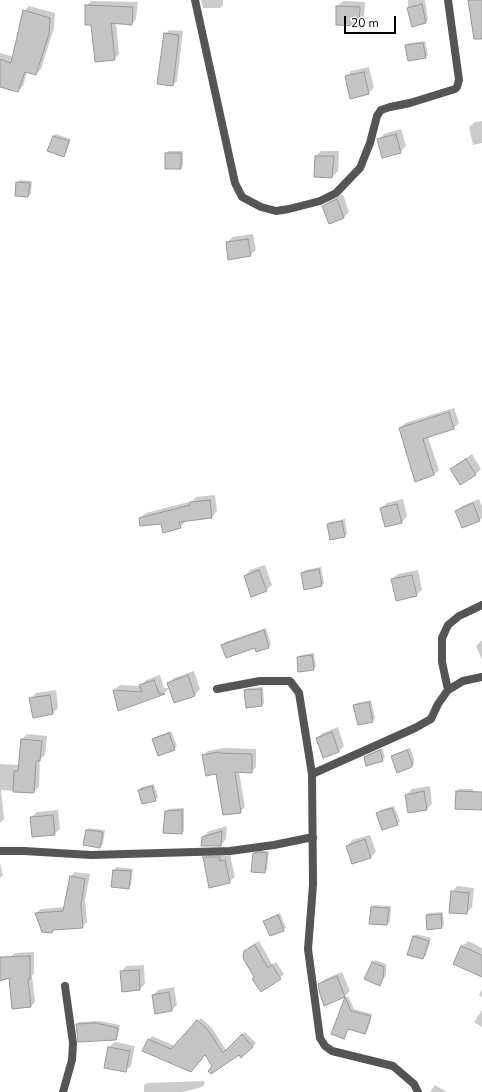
<!DOCTYPE html>
<html>
<head>
<meta charset="utf-8">
<style>
  body { margin:0 }
  #map { position:relative; width:482px; height:1092px; overflow:hidden; background:#fff; font-family:"Nunito Sans",sans-serif }
  canvas { display:block }
  .scale { position:absolute; left:344px; top:16px; width:52px; height:18px; box-sizing:border-box; border:2px solid #000; border-top:0; padding-left:5px; font-size:12px; line-height:14px; white-space:nowrap; color:#000; -webkit-text-stroke:3px #fff; paint-order:stroke }
</style>
</head>
<body>
<div id="map">
<canvas width="482" height="1092"></canvas>
<div class="scale">20 m</div>
</div>
<script>
const ctx = document.querySelector('canvas').getContext('2d');
ctx.lineJoin = 'round';
function paint(path, color) { ctx.fillStyle = color; ctx.fill(path, 'evenodd'); }
const toPath = rows => new Path2D(rows.map(r => 'M' + r).join(''));
function trace(path, color, width, dash) { ctx.strokeStyle = color; ctx.lineWidth = width; ctx.lineCap = dash ? 'butt' : 'round'; ctx.setLineDash(dash || []); ctx.stroke(path); }
paint(toPath([
  [201,0,223,0,223,5,220,8,203,8],
  [408,0,425,0,428,20,426,22,413,26,408,7],
  [91,1,138,2,136,19,132,24,116,22,119,54,114,59,92,24,86,6],
  [343,1,365,2,364,19,359,25,337,6],
  [29,6,55,13,54,28,41,69,36,74,27,72,23,86,18,91,0,80,0,53,14,57,24,11],
  [169,30,183,31,177,81,173,85,165,34],
  [425,41,428,55,425,57,406,46,409,43],
  [369,67,374,88,368,93,346,77,351,71],
  [482,121,482,143,473,145,469,127,475,122],
  [401,129,406,146,400,152,378,140,384,134],
  [56,134,71,139,66,153,64,155,53,136],
  [168,151,183,151,183,165,181,168,166,154],
  [321,151,339,151,338,171,332,177,315,176,316,156],
  [20,180,32,181,31,194,28,196,17,183],
  [343,194,349,212,344,217,330,222,324,206,329,201],
  [253,234,256,250,250,255,227,243,232,237],
  [454,408,459,423,454,428,428,437,439,470,434,475,400,428,405,423],
  [472,454,481,469,476,474,461,484,451,470,457,464],
  [215,495,217,511,212,517,185,520,186,522,180,527,140,518,146,513,193,501,196,497],
  [403,499,407,516,402,522,381,508,387,503],
  [479,499,482,506,482,518,480,520,463,527,457,511,462,506],
  [345,519,347,534,345,536,328,525,330,522],
  [265,565,272,585,266,590,245,576,250,570],
  [321,567,324,583,321,586,302,573,305,570],
  [418,570,422,590,416,595,392,579,398,574],
  [266,628,271,645,268,647,223,645,225,642],
  [482,640,482,660,476,646],
  [314,653,316,667,313,669,298,657,301,655],
  [194,671,200,689,195,695,175,701,168,683,174,678],
  [160,675,164,688,169,688,165,693,119,709,114,690,120,685,140,686,146,680],
  [263,687,264,703,262,705,245,690,248,688],
  [56,690,58,708,53,713,34,717,30,699,36,693],
  [371,700,375,718,373,721,355,705,357,703],
  [338,727,344,746,339,751,324,756,317,738,323,733],
  [171,731,177,746,174,749,153,739,155,737],
  [27,734,47,736,45,755,40,759,39,787,33,792,1,790,4,819,0,823,0,764,19,765,22,739],
  [223,748,256,749,256,767,251,772,239,772,245,807,240,812,217,773,203,755,208,751],
  [382,748,385,757,382,760,365,757,368,754],
  [410,748,414,759,414,764,411,767,392,756,395,754],
  [154,784,158,797,155,800,139,790,142,787],
  [430,786,432,804,427,809,409,812,406,795,412,789],
  [459,789,473,789,472,806,457,791],
  [394,806,400,821,397,824,378,813,380,810],
  [184,808,184,831,182,833,166,812,168,809],
  [58,810,60,829,54,834,31,817,37,812],
  [227,826,226,839,221,845,203,837,209,831],
  [89,828,105,830,103,844,100,847,86,830],
  [370,835,376,852,371,857,347,846,352,840],
  [256,851,269,851,267,870,265,872,254,854],
  [209,852,225,852,225,856,230,855,235,877,229,882,204,858],
  [0,863,3,875,0,878],
  [117,867,133,869,131,885,128,888,112,886,114,870],
  [75,872,90,874,85,900,87,922,82,927,55,929,52,932,36,913,41,909,65,907,71,876],
  [457,886,474,888,472,908,466,913,452,892],
  [374,905,391,906,390,922,387,924,371,907],
  [443,912,444,925,442,927,427,916,429,913],
  [280,913,286,928,283,930,265,921,267,919],
  [416,934,431,938,426,956,423,958,413,937],
  [259,941,272,964,276,962,284,974,280,978,255,977,245,951,249,947],
  [468,941,482,948,482,957,462,947],
  [34,952,34,973,32,976,35,1002,31,1006,10,957,15,953],
  [375,960,386,964,386,975,380,984,366,978,373,962],
  [144,965,145,984,140,989,121,972,126,966],
  [342,972,350,991,345,996,325,1004,319,984,325,979],
  [174,987,177,1005,172,1010,156,1013,153,995,158,990],
  [482,989,482,997,479,995],
  [348,996,354,1009,372,1014,368,1030,365,1033,349,1028,344,1038,332,1033,346,998],
  [482,1010,482,1027,474,1022],
  [201,1018,211,1027,227,1051,245,1032,256,1043,253,1047,213,1066,205,1054,194,1067,149,1040,152,1036,175,1046],
  [99,1021,120,1025,118,1036,115,1039,77,1025,79,1022],
  [115,1042,135,1046,131,1066,125,1071,105,1067,109,1047],
  [204,1081,205,1084,202,1087,183,1092,144,1092,144,1085,147,1083],
  [435,1085,447,1092,430,1092]
]), '#0003');
const building = toPath([
  [468,0,482,0,482,39,474,39,468,0],
  [422,4,426,23,412,27,407,8,422,4],
  [85,5,133,7,132,25,111,23,115,60,95,62,91,25,85,25,85,5],
  [336,6,360,7,359,26,336,25,336,6],
  [23,10,50,18,49,34,36,75,25,72,18,92,0,87,0,59,11,63,23,10],
  [164,33,179,35,173,86,157,84,164,33],
  [423,43,426,58,408,61,405,45,423,43],
  [364,72,369,94,350,99,345,76,364,72],
  [396,134,401,153,382,158,377,139,396,134],
  [53,136,69,141,64,157,47,151,53,136],
  [165,153,181,153,181,169,165,169,165,153],
  [315,156,334,156,332,178,314,177,315,156],
  [16,182,30,183,28,197,15,196,16,182],
  [337,199,344,218,329,224,322,206,337,199],
  [248,239,251,256,228,260,226,242,248,239],
  [449,412,454,429,423,439,434,475,415,482,399,428,449,412],
  [466,459,476,475,460,485,450,469,466,459],
  [210,500,212,518,179,522,181,528,163,533,161,524,140,526,139,518,190,505,190,502,210,500],
  [473,503,480,521,462,528,455,511,473,503],
  [397,504,402,523,385,527,380,508,397,504],
  [342,521,345,537,330,540,327,524,342,521],
  [319,569,322,586,304,590,301,573,319,569],
  [259,570,267,591,251,597,244,576,259,570],
  [412,575,417,596,396,601,391,579,412,575],
  [264,630,269,648,256,652,255,648,226,658,221,645,264,630],
  [312,655,314,670,298,672,297,657,312,655],
  [188,675,195,696,174,703,167,683,188,675],
  [154,680,159,693,165,694,118,711,113,690,142,692,139,685,154,680],
  [261,689,262,706,246,708,244,690,261,689],
  [50,695,53,714,33,718,29,698,50,695],
  [369,702,373,722,358,725,353,705,369,702],
  [332,732,339,752,323,758,316,738,332,732],
  [169,733,175,750,158,756,152,739,169,733],
  [21,739,42,741,40,761,36,761,34,793,13,792,14,771,18,771,21,739],
  [380,750,383,761,366,766,364,757,380,750],
  [407,750,412,762,412,767,397,773,391,756,407,750],
  [218,752,219,753,252,754,252,773,235,772,241,813,223,815,216,774,206,776,202,755,218,752],
  [152,786,156,801,142,804,138,790,152,786],
  [424,791,427,810,408,813,405,795,424,791],
  [456,791,482,792,482,810,455,809,456,791],
  [392,808,398,825,382,830,376,813,392,808],
  [182,810,182,834,163,833,165,811,182,810],
  [53,815,55,835,32,837,30,817,53,815],
  [86,830,103,832,100,848,83,845,86,830],
  [222,831,221,846,201,846,202,837,222,831],
  [365,839,371,858,352,864,346,846,365,839],
  [261,852,267,853,265,873,251,872,253,853,261,852],
  [203,857,220,857,220,861,225,860,230,883,209,888,203,857],
  [113,870,131,871,129,889,111,887,113,870],
  [70,876,85,879,81,905,83,928,53,930,52,933,42,932,35,913,63,911,70,876],
  [451,891,469,893,467,914,449,913,451,891],
  [371,907,389,908,387,925,369,924,371,907],
  [441,914,442,928,427,930,426,915,441,914],
  [278,915,284,931,270,936,263,921,278,915],
  [413,936,429,941,423,959,407,955,413,936],
  [255,945,268,968,272,965,281,979,261,992,252,979,254,977,243,958,244,951,255,945],
  [461,946,482,955,482,977,453,964,461,946],
  [30,956,30,979,28,979,31,1007,12,1009,9,978,0,981,0,957,30,956],
  [372,962,384,967,383,978,380,986,364,979,372,962],
  [139,970,140,990,122,992,120,971,139,970],
  [337,976,345,997,324,1006,320,994,318,984,337,976],
  [169,992,172,1011,155,1014,152,995,169,992],
  [345,997,351,1011,371,1016,365,1034,348,1029,344,1039,331,1034,345,997],
  [197,1020,208,1030,223,1053,242,1034,253,1047,241,1058,239,1055,211,1074,208,1071,212,1066,205,1055,191,1072,142,1051,148,1039,171,1049,197,1020],
  [96,1023,118,1028,116,1040,78,1042,76,1024,96,1023],
  [108,1047,130,1051,126,1072,104,1068,108,1047]
]);
paint(building, '#c4c4c4');
trace(building, '#999', 1);
trace(toPath([
  [195,0,235,183,242,197,261,207,276,211,289,209,320,201,336,193,360,168,370,143,377,116,381,110,390,107,410,103,455,89,457,87,459,80,448,0],
  [217,689,260,681,290,681,299,693,312,774,313,885,308,949,320,1038,325,1046,332,1051,393,1066,414,1084,418,1092],
  [448,690,442,662,442,638,448,625,459,616,482,605],
  [312,774,415,728,431,719,438,704,448,690,463,681,482,677],
  [0,851,24,851,91,855,230,851,274,845,313,837],
  [63,1092,72,1060,73,1043,65,986]
]), '#555', 8);
</script>
</body>
</html>
